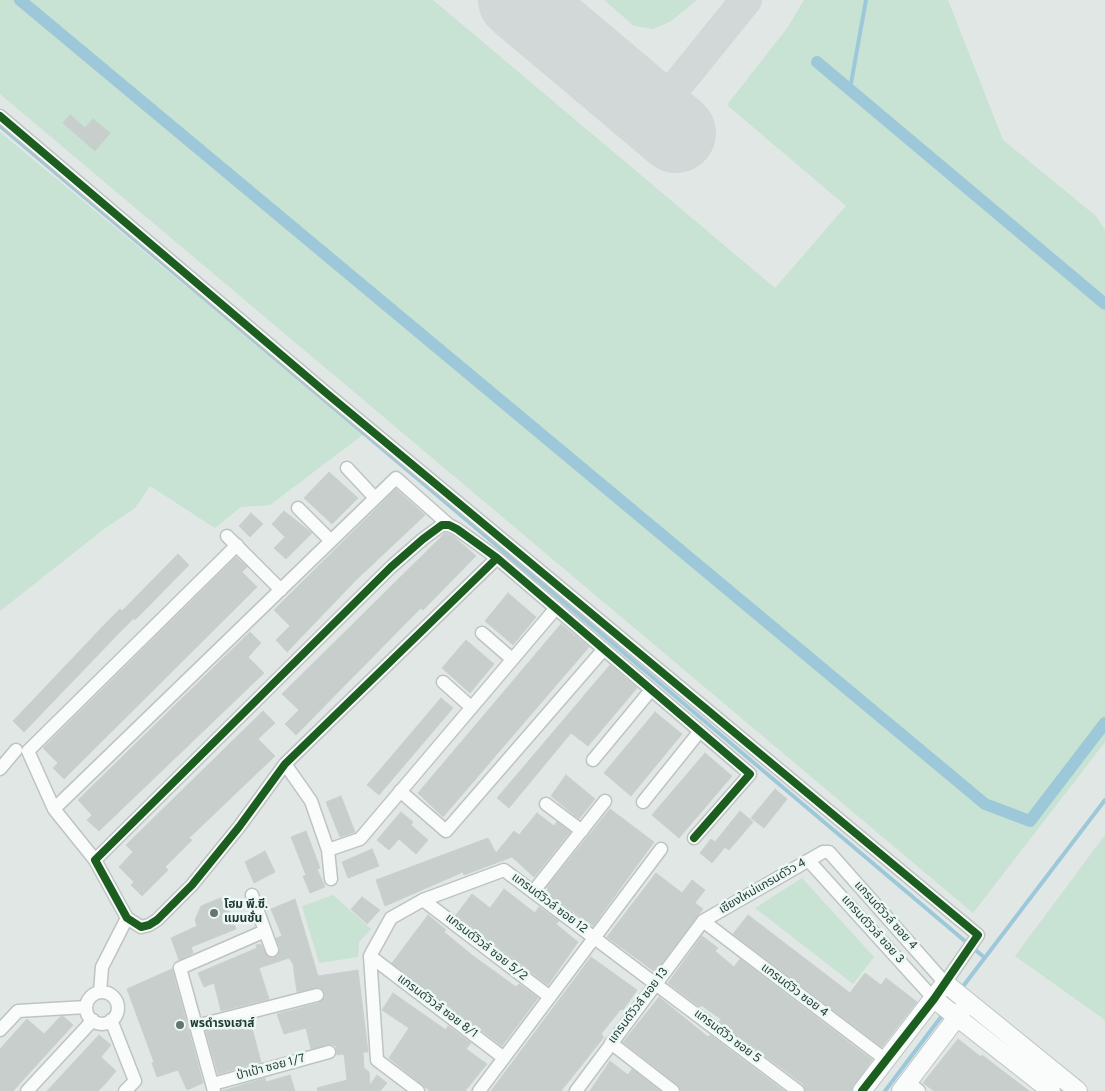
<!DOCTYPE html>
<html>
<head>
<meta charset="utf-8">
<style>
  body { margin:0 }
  canvas { display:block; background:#e0e7e5 }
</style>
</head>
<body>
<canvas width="1105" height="1091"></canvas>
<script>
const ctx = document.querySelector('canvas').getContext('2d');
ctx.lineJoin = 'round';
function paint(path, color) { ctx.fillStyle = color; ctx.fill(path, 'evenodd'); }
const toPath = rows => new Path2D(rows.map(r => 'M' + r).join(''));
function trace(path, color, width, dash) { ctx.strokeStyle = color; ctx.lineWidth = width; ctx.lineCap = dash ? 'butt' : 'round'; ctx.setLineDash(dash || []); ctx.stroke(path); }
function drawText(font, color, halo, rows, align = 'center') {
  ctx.font = font + ' Overpass,"Noto Sans Thai",sans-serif'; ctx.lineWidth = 5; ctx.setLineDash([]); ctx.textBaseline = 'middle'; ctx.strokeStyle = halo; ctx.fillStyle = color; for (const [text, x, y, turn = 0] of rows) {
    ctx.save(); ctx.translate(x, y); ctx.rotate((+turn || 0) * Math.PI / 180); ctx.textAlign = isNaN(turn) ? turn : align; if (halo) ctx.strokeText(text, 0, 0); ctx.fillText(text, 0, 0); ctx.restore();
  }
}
paint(toPath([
  [0,0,433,0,775,288,846,206,727,105,788,27,804,0,948,0,1003,140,1096,216,1105,230,1105,742,973,913,0,94],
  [604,0,697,0,671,21,653,29,634,26],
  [0,132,364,434,270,505,241,507,215,528,150,486,135,508,104,529,0,611],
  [1105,835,1105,1020,1015,956],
  [802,878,874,957,853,984,755,908],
  [333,895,371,929,359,942,358,957,319,963,302,906]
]), '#c8e2d3');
trace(toPath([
  [850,89,866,0],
  [0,126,985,958],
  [961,989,1105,800],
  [885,1091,944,1013]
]), '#9dc8d9', 4);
trace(toPath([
  [20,0,985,804,1030,821,1105,723],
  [817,62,1105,304]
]), '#9dc8d9', 12);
trace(toPath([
  [654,114,746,0]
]), '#d2d8d7', 32);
trace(toPath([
  [518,0,676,133]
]), '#d2d8d7', 80);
const building = toPath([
  [70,115,85,128,93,119,110,133,95,151,63,123,70,115],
  [329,472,358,498,332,524,304,498,329,472],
  [396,489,425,515,355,581,287,652,276,640,290,626,274,610,396,489],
  [284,511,312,533,286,559,274,548,285,537,272,524,284,511],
  [251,513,263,524,250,537,239,526,251,513],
  [445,533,453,536,476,556,423,610,421,608,407,622,296,735,285,724,299,710,282,694,445,533],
  [178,554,189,565,135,620,134,618,119,633,24,732,13,721,107,622,120,609,122,611,178,554],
  [236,557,247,567,242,572,257,587,64,779,53,768,58,763,43,748,236,557],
  [508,593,536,617,513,645,485,621,508,593],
  [561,624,589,647,443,817,418,793,561,624],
  [250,632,261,643,248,657,264,673,99,831,87,820,92,815,78,800,250,632],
  [466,640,494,664,470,693,442,668,466,640],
  [610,665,637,688,588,746,571,733,509,808,497,798,610,665],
  [441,698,453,708,379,795,367,785,441,698],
  [263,711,275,723,258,739,275,756,189,838,192,840,165,867,168,870,142,896,131,885,134,882,119,867,133,852,126,845,263,711],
  [655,712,682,734,631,796,604,773,655,712],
  [705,753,732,776,679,838,652,815,705,753],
  [566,775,595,799,579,819,551,796,566,775],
  [775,789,787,799,764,828,751,818,775,789],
  [341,796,355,832,340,837,326,802,341,796],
  [610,809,654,842,593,926,549,894,547,887,610,809],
  [740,811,753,822,729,850,725,847,712,863,700,853,711,839,715,842,740,811],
  [401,812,413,822,411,825,428,840,416,854,399,839,389,850,377,840,401,812],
  [537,813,554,826,557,822,570,832,534,877,512,857,464,875,463,872,385,906,376,880,488,838,496,853,514,831,519,835,537,813],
  [306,831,320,868,317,869,325,887,310,893,303,876,306,875,291,837,306,831],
  [372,849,379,866,348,878,342,862,372,849],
  [265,851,275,872,254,883,245,862,265,851],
  [656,873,682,893,692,880,705,890,695,903,703,909,655,972,607,937,656,873],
  [504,889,535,913,539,907,559,921,556,924,578,942,548,985,456,915,472,894,490,908,504,889],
  [223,897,236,929,191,947,193,953,179,960,171,938,197,926,195,920,201,906,223,897],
  [362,897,380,910,367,924,351,909,362,897],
  [295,899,318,976,358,970,368,1052,363,1052,364,1068,369,1072,370,1085,377,1075,387,1083,380,1091,318,1091,317,1088,347,1080,344,1054,337,1055,336,1046,331,1044,311,1049,306,1028,284,1034,277,1014,319,1003,325,997,323,990,319,987,297,992,293,964,289,958,259,968,269,999,221,1011,214,983,204,987,198,973,257,948,256,945,261,944,265,953,270,958,278,956,280,948,276,938,282,936,271,909,295,899],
  [428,915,446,930,444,932,472,955,516,987,519,984,538,998,502,1046,392,963,428,915],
  [748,915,850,993,865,973,881,985,886,978,917,1002,882,1047,733,934,748,915],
  [702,936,718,948,715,951,734,967,740,959,872,1060,851,1091,806,1091,803,1084,719,1022,721,1019,701,1005,700,1007,668,983,702,936],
  [591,957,637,990,623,1010,621,1009,601,1034,604,1037,561,1091,491,1091,591,957],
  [172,969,203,1083,187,1090,178,1070,157,1077,152,1063,154,1062,127,989,172,969],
  [393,993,446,1030,448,1026,471,1043,466,1049,487,1064,465,1091,430,1091,389,1058,409,1028,382,1010,393,993],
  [659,997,708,1037,710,1035,784,1091,681,1091,678,1085,623,1042,659,997],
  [63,1016,73,1025,13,1091,0,1091,0,1049,27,1019,44,1034,60,1017,63,1016],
  [250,1021,261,1062,218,1074,206,1032,250,1021],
  [99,1035,111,1045,101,1057,116,1071,105,1084,98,1091,47,1091,99,1035],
  [958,1039,981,1057,982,1055,1029,1091,934,1091,923,1083,958,1039],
  [610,1061,628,1075,632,1069,660,1091,590,1091,610,1061],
  [290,1075,295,1091,222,1091,265,1078,266,1082,290,1075]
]);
paint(building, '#c7cecc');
trace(building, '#c9d0ce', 1);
const street = toPath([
  [0,116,325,392,978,935,945,983,829,852,823,852,703,921,576,1091],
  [347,468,375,498],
  [298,508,331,541],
  [227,536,281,590],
  [497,558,285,764,239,827,192,885,157,920,149,925,141,927,127,918,95,860,391,567,423,539,442,525,449,525,457,529,497,558,750,774,694,838],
  [482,633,512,659],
  [443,682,471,707],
  [593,760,651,690],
  [285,764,311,801,328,850,331,879],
  [0,769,16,750],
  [400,791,446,831,604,649],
  [643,802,700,731],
  [546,804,582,831],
  [54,809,28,751,237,545],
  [328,850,360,839,556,608],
  [95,860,54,809,396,478,449,525],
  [809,861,934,999],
  [533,892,605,801],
  [252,895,272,950],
  [423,900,550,997],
  [703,921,886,1060],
  [370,956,504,1058],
  [100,992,102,967,127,918],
  '86 1008a16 16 0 1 1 32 0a16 16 0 1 1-32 0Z',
  [111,1020,135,1081,125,1091],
  [196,1026,317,995],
  [0,1030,18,1011,86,1007],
  [611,1043,673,1091],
  [908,1082,919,1091],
  [213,1084,329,1052],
  [27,1091,93,1020],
  [214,1091,180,968,265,931],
  [418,1091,377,1060,370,956,391,918,423,900,504,870,798,1091],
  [479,1091,661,849]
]);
const secondary = toPath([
  [934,999,1051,1091],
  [862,1091,945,983,1078,1091],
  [901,1091,964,1008]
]);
trace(street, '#bdc4c2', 15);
trace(secondary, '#bdc5c3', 20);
trace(street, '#fafbfb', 12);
trace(secondary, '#fafbfb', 18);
trace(toPath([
  [0,116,325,392,978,935,934,999,862,1091],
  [497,558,285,764,239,827,192,885,157,920,149,925,141,927,127,918,95,860,391,567,423,539,442,525,449,525,457,529,497,558,750,774,694,838]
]), '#1b5e20', 8);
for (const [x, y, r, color] of [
  [214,913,5,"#627774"],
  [180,1025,5,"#627774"]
]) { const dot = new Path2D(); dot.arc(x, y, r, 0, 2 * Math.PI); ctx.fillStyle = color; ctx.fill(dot); trace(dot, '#edf7f3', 2); }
drawText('12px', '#1e3a37', '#edf7f3', [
  ["เชียงใหม่แกรนด์วิว 4",763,887,-30],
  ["แกรนด์วิวล์ ซอย 12",549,904,37],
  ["แกรนด์วิวล์ ซอย 4",885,916,48],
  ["แกรนด์วิวล์ ซอย 3",872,930,48],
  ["แกรนด์วิวล์ ซอย 5/2",486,948,38],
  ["แกรนด์วิว ซอย 4",794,991,37],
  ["แกรนด์วิวล์ ซอย 13",639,1006,-53],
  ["แกรนด์วิวล์ ซอย 8/1",437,1007,37],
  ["แกรนด์วิว ซอย 5",727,1037,37],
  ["ป่าเป้า ซอย 1/7",271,1068,-15]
]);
drawText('bold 12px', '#1e3a37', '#edf7f3', [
  ["โฮม พี.ซี.",224,906],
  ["แมนชั่น",224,920],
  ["พรดำรงเฮาส์",190,1025]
], 'left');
</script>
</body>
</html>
